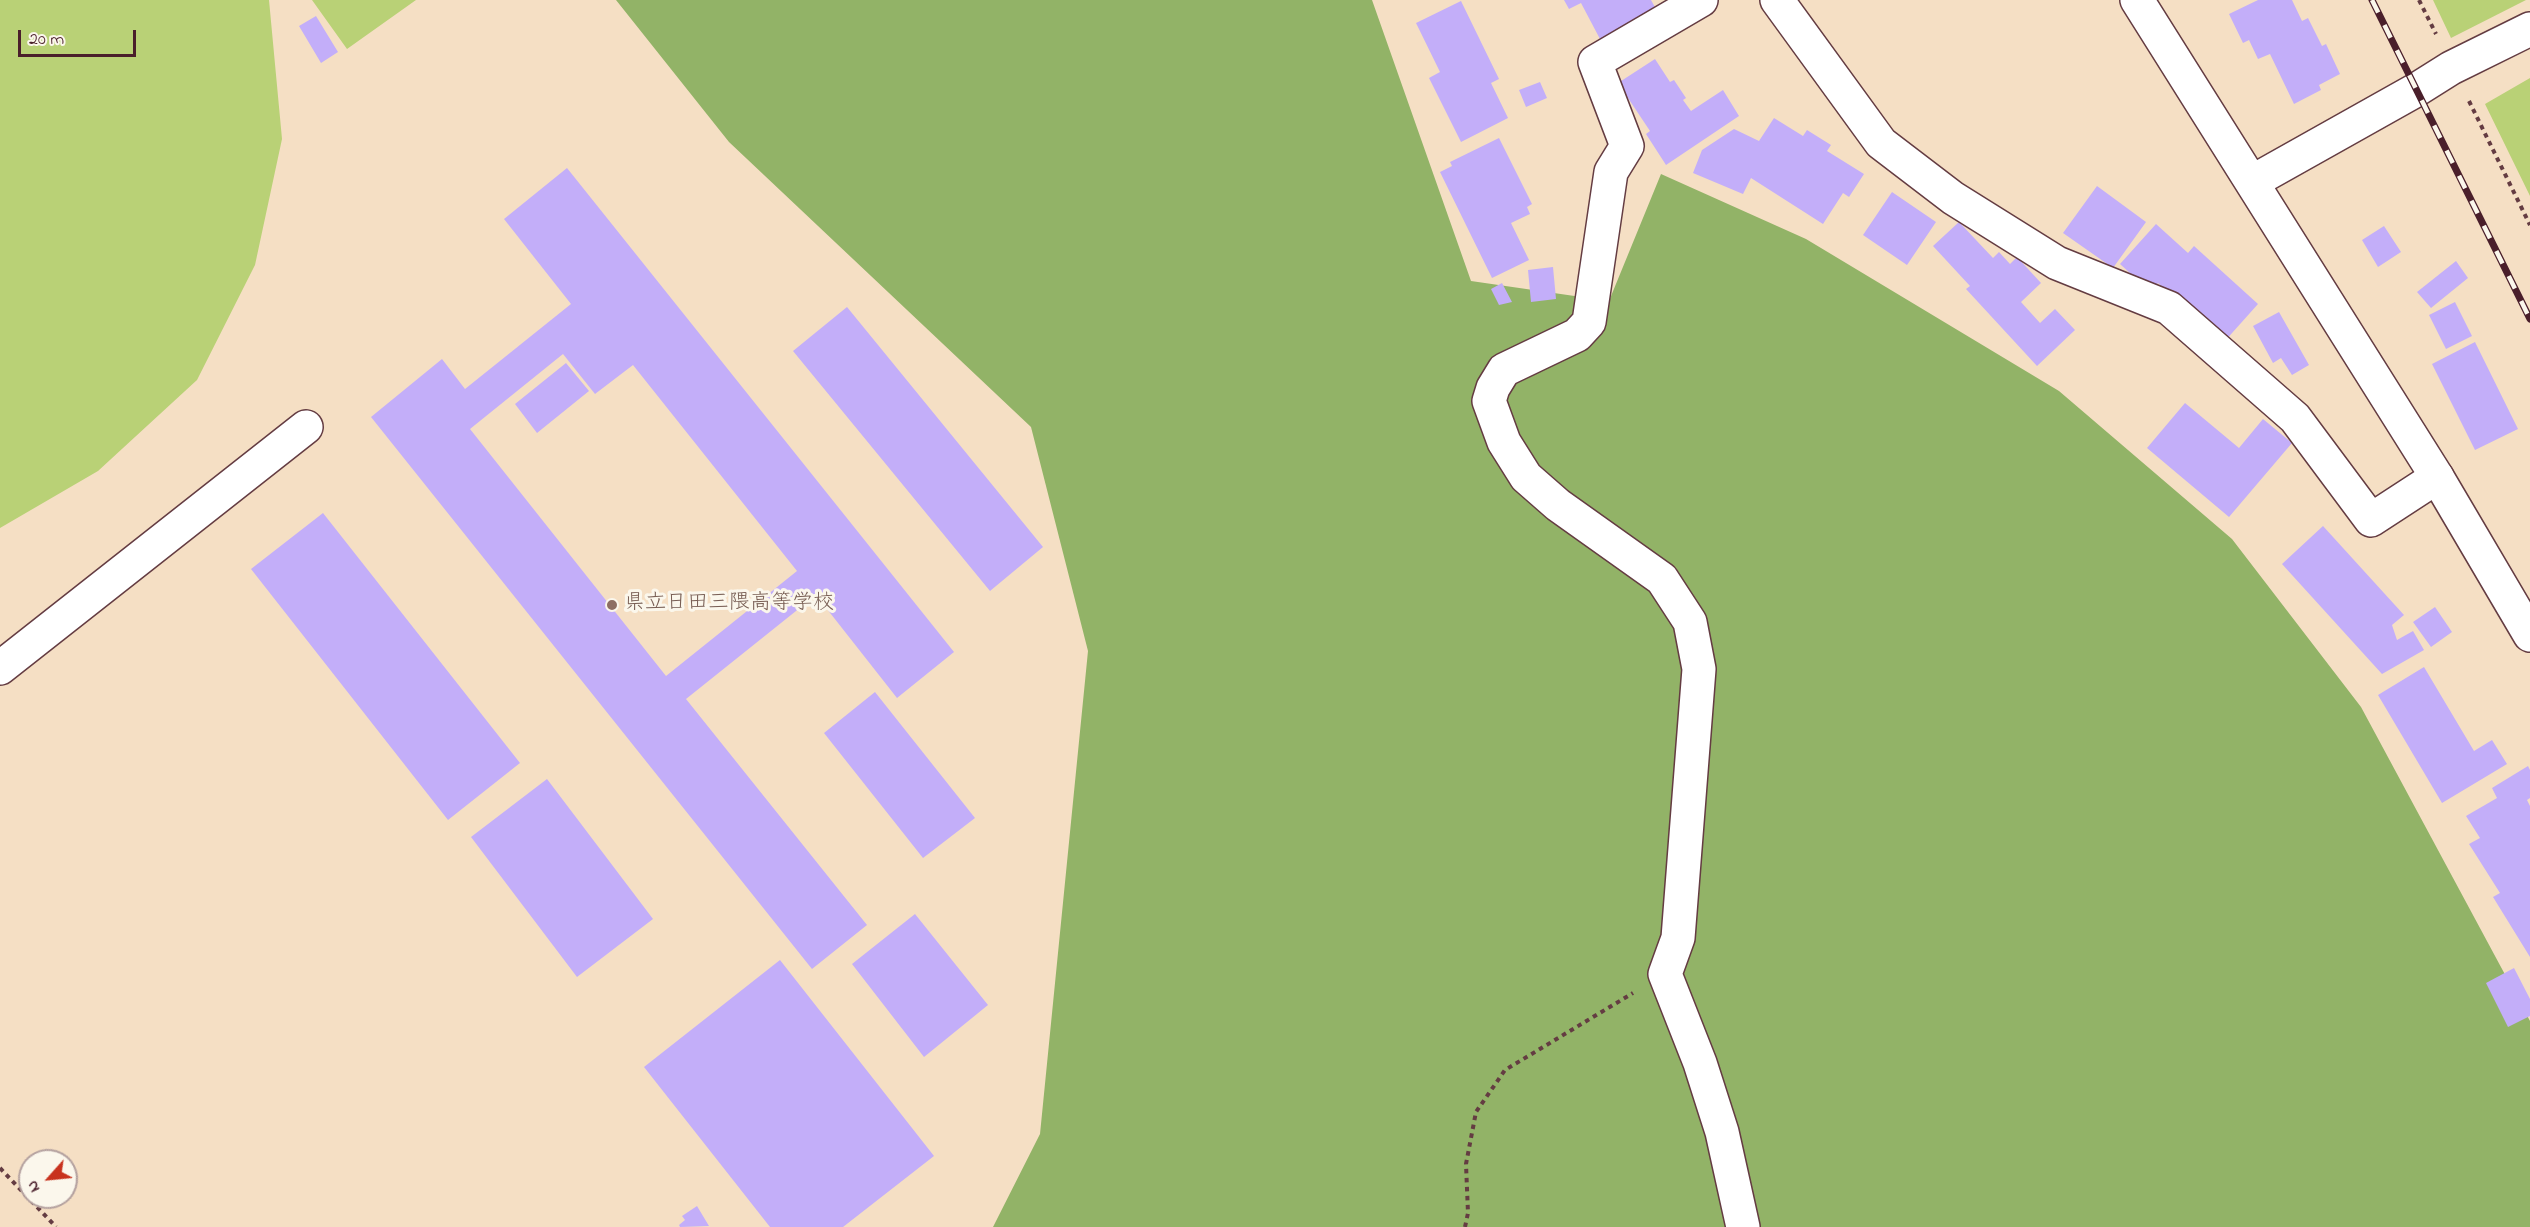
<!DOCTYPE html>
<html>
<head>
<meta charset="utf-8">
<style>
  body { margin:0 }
  #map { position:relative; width:2530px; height:1227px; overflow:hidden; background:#f5dfc4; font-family:"Indie Flower",sans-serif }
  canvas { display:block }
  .north { position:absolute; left:18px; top:1149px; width:60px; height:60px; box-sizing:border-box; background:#fbf7ec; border:2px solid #b4a19f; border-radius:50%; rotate:243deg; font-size:16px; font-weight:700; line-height:24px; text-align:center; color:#4a1f2b }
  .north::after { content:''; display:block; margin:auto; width:21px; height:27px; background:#c8321e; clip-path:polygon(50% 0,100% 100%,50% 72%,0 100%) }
  .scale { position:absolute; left:18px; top:30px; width:118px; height:27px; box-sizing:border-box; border:3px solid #4a1f2b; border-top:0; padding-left:8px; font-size:18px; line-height:21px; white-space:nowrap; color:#4a1f2b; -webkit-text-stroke:4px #fbf7ec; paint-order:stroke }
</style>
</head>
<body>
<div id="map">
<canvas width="2530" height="1227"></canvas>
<div class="north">N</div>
<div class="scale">20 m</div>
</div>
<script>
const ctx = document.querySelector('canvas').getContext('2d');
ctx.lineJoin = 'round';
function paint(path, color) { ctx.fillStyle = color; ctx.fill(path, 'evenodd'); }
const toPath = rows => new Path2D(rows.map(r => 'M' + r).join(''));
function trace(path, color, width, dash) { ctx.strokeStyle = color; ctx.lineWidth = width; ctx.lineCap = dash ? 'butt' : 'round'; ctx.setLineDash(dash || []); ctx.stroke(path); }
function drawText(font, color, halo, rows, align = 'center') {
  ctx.font = font + ' "Indie Flower","Klee One",sans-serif'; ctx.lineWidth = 6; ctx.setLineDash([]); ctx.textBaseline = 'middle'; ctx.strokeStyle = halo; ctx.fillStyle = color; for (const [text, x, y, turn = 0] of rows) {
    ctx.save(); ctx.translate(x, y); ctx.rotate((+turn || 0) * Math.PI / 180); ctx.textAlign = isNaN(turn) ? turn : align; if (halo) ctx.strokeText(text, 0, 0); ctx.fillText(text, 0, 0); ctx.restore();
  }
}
paint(toPath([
  [0,0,269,0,282,139,255,265,197,380,98,471,0,528],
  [312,0,416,0,347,49],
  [2433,0,2526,0,2451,38],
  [2530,78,2530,196,2485,104]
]), '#b9d176');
paint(toPath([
  [616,0,1372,0,1471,281,1609,301,1661,174,1806,239,2059,391,2232,539,2361,707,2530,1021,2530,1227,993,1227,1040,1134,1088,651,1031,427,729,142]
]), '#92b367');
paint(toPath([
  [1564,0,1651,0,1656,9,1600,39,1581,3,1569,9],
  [2258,0,2292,0,2302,21,2308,18,2322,46,2326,44,2340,74,2319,85,2321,90,2294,104,2270,54,2258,59,2249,40,2243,43,2229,14],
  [1461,1,1499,79,1491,83,1508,118,1461,142,1429,78,1440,72,1416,23],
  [316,16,338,52,321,63,299,26],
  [1655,59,1670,82,1674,80,1686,98,1683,100,1691,111,1723,90,1739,116,1666,165,1646,134,1650,131,1618,83],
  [1540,82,1547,98,1526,107,1519,90],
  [1774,118,1803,136,1807,130,1831,145,1827,151,1864,174,1849,197,1843,193,1823,224,1751,178,1743,194,1693,173,1702,150,1734,129,1759,141],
  [1499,138,1532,204,1527,207,1530,214,1511,223,1529,260,1492,278,1440,172,1452,166,1450,162],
  [567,168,954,652,897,698,816,595,686,699,867,925,812,969,371,417,442,359,465,389,571,304,504,219],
  [563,354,595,394,633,365,797,571,666,676,470,429],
  [2097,186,2146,222,2113,268,2063,233],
  [1892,192,1936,222,1907,265,1863,235],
  [1959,222,1993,258,1999,252,2010,264,2017,257,2041,283,2021,302,2040,323,2055,309,2075,330,2037,366,1966,289,1970,286,1933,246],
  [2156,224,2188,253,2194,246,2258,304,2224,342,2158,283,2151,292,2120,264],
  [2384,226,2401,252,2378,267,2362,240],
  [2456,261,2468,278,2431,308,2417,292],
  [1553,267,1556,299,1531,302,1528,270],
  [1502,283,1512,302,1499,305,1491,289],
  [2455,302,2472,336,2446,349,2429,315],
  [847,307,1043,547,990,591,793,351],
  [2279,312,2309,365,2292,375,2281,358,2273,363,2253,326],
  [2475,342,2518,429,2475,450,2432,364],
  [566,363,589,391,537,433,515,404],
  [2185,403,2239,448,2263,419,2292,443,2229,517,2147,448],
  [323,513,520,763,448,820,251,569],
  [2323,526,2404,615,2392,625,2397,640,2413,631,2424,650,2382,674,2282,564],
  [2435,607,2452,632,2431,647,2413,622],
  [2424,667,2474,751,2492,740,2507,764,2442,803,2378,695],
  [875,692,975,818,923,858,824,733],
  [2528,766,2530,770,2530,798,2527,800,2530,806,2530,957,2493,897,2500,893,2469,844,2480,838,2466,816,2497,798,2492,788],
  [547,779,653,919,577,977,471,837],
  [915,914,988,1005,924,1057,852,964],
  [780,960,934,1156,843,1227,770,1227,644,1067],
  [2514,968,2530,999,2530,1016,2508,1027,2486,983],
  [697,1206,709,1226,680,1227,679,1225,685,1220,682,1216]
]), '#c3aef9');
const street = toPath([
  [1701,0,1595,62,1627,146,1611,172,1589,322,1577,335,1504,370,1493,388,1489,401,1504,442,1526,477,1558,505,1662,579,1690,622,1699,669,1678,938,1665,974,1700,1063,1722,1132,1743,1227],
  [1777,0,1881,143,1953,198,2057,263,2169,308,2295,418,2371,520,2437,477]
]);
const secondary = toPath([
  [2137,0,2437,477,2530,635],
  [2252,182,2416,90,2451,68,2530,29],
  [0,668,306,427]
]);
trace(street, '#643c42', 36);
trace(secondary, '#643c42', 36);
trace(toPath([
  [2419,0,2436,34],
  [2469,101,2530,225],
  [0,1168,56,1227],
  [1465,1227,1468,1213,1466,1164,1476,1112,1505,1070,1633,993]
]), '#643c42', 4, [4.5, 4.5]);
trace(street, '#fff', 33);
trace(secondary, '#fff', 33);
const rail = toPath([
  [2372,0,2530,319]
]);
trace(rail, '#4a1f2b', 7);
trace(rail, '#fbf7ec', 4.5, [14]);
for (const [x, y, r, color] of [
  [612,605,6,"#8d6e63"]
]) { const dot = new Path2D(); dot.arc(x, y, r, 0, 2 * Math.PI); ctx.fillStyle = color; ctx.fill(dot); trace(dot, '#fbf7ec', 2); }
drawText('21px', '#785e54', '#fbf7ec', [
  ["県立日田三隈高等学校",624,605]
], 'left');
</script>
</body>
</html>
